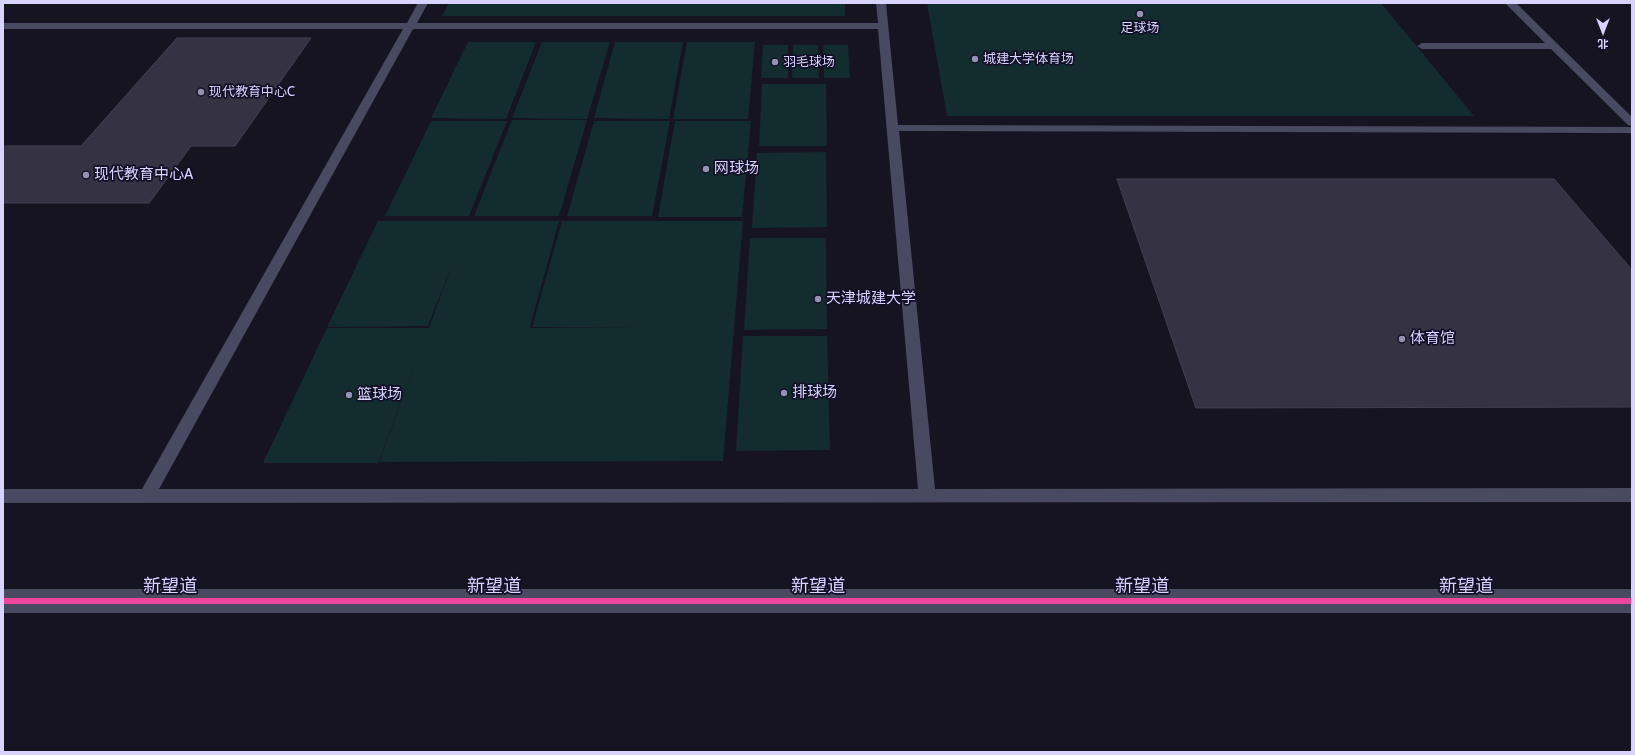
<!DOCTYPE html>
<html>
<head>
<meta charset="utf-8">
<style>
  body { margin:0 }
  #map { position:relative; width:1635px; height:755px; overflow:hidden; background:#161421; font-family:Cabin,"Noto Sans SC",sans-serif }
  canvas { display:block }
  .frame { position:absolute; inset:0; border:4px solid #d9d4ff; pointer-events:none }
  .north { position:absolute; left:1583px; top:12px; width:40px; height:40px; -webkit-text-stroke:3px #130f26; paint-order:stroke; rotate:180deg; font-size:11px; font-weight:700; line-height:16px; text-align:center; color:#d9d4ff }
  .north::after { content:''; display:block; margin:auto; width:14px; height:18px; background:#d9d4ff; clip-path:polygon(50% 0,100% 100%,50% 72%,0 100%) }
</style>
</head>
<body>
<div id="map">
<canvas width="1635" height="755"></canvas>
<div class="frame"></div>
<div class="north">北</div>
</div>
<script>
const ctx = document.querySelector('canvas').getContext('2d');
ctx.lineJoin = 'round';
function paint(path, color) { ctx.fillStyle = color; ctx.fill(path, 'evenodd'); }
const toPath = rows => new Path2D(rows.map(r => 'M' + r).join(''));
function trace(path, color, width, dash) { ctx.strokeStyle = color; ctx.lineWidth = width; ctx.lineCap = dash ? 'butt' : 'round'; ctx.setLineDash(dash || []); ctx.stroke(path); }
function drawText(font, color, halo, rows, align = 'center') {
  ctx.font = font + ' Cabin,"Noto Sans SC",sans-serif'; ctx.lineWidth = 3.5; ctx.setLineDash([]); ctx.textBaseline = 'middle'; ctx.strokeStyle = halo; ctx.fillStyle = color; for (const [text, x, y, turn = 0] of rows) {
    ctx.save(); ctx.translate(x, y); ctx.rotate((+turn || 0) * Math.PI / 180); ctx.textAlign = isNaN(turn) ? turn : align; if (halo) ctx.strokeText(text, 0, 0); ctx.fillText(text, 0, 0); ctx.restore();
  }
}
paint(toPath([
  [449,3,845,3,845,16,442,16],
  [927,3,1381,3,1474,116,947,116],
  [468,42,536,42,506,119,431,118],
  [542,42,610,42,587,119,512,118],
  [615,42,683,42,669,119,594,118],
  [687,42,755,42,748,119,673,119],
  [763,45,788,45,788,78,761,78],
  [793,45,818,45,819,78,792,78],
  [823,45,848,45,850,78,824,78],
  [762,84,826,84,827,146,759,146],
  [512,120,587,120,559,216,474,216],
  [431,121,507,121,469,216,385,216],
  [594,121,670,121,652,216,567,216],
  [675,121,751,121,742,217,658,217],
  [826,152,827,227,752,228,757,153],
  [378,221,559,221,530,327,531,328,634,327,532,327,562,221,743,221,723,461,379,462,416,362,378,463,263,463,327,328,429,328,453,262,428,326,327,327],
  [750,238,826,238,827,329,744,330],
  [743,336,827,336,830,450,736,451]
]), '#132c2d');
const building = toPath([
  [177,38,311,38,235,146,191,146,149,203,3,203,3,146,81,146,177,38],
  [1117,179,1554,179,1632,270,1632,407,1196,408,1117,179]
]);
paint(building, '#343243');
trace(building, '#433f54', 1);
paint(toPath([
  [418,3,428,3,417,23,878,23,876,3,886,3,898,125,1632,127,1632,133,899,131,935,489,1632,488,1632,502,3,503,3,489,142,489,403,29,3,29,3,23,407,23,418,3],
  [413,29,878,29,918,489,159,489,413,29],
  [1505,3,1516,3,1632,117,1632,126,1628,125,1551,49,1422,49,1417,46,1422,43,1545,43,1505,3]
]), '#4a4962');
paint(toPath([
  [3,589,1632,589,1632,613,3,613,3,589]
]), '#4a4962');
trace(toPath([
  [3,601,1632,601]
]), '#ed469a', 6);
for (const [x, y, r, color] of [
  [1140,14,4,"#9591b1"],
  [975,59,4,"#9591b1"],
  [775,62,4,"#9591b1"],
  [201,92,4,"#9591b1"],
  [706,169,4,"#9591b1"],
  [86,175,4,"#9591b1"],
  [818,299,4,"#9591b1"],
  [1402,339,4,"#9591b1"],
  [784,393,4,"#9591b1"],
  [349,395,4,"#9591b1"]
]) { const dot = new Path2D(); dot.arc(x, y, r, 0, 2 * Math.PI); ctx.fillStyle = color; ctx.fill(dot); trace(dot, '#130f26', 1.5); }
drawText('13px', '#d9d4ff', '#130f26', [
  ["足球场",1140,28,"center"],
  ["城建大学体育场",983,59],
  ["羽毛球场",783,62],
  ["现代教育中心C",209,92]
], 'left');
drawText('15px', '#d9d4ff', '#130f26', [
  ["网球场",714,169],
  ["现代教育中心A",94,175],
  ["天津城建大学",826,299],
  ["体育馆",1410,339],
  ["排球场",792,393],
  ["篮球场",357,395]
], 'left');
drawText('18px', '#d9d4ff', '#130f26', [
  ["新望道",170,587],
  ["新望道",494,587],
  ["新望道",818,587],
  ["新望道",1142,587],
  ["新望道",1466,587]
]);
</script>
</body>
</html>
